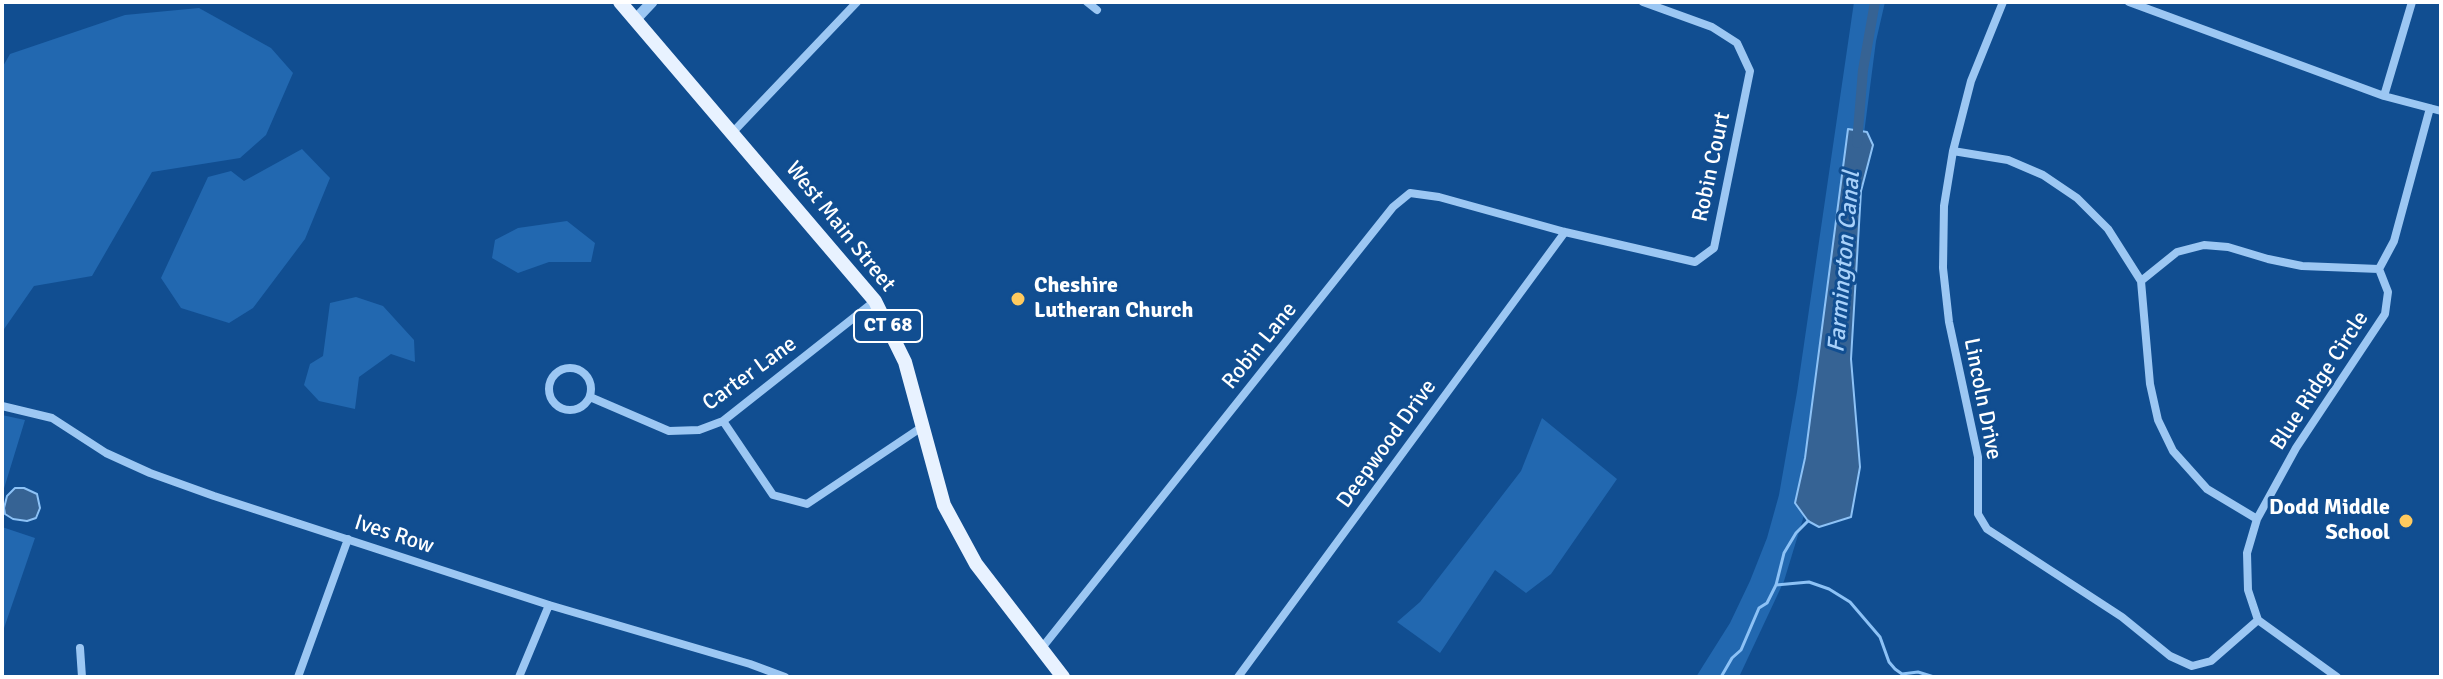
<!DOCTYPE html>
<html>
<head>
<meta charset="utf-8">
<style>
  body { margin:0 }
  #map { position:relative; width:2443px; height:679px; overflow:hidden; background:#114e91; font-family:Signika,sans-serif }
  canvas { display:block }
  .frame { position:absolute; inset:0; border:4px solid #fff; pointer-events:none }
</style>
</head>
<body>
<div id="map">
<canvas width="2443" height="679"></canvas>
<div class="frame"></div>
</div>
<script>
const ctx = document.querySelector('canvas').getContext('2d');
ctx.lineJoin = 'round';
function paint(path, color) { ctx.fillStyle = color; ctx.fill(path, 'evenodd'); }
const toPath = rows => new Path2D(rows.map(r => 'M' + r).join(''));
function trace(path, color, width, dash) { ctx.strokeStyle = color; ctx.lineWidth = width; ctx.lineCap = dash ? 'butt' : 'round'; ctx.setLineDash(dash || []); ctx.stroke(path); }
function drawText(font, color, halo, rows, align = 'center') {
  ctx.font = font + ' Signika,sans-serif'; ctx.lineWidth = 6; ctx.setLineDash([]); ctx.textBaseline = 'middle'; ctx.strokeStyle = halo; ctx.fillStyle = color; for (const [text, x, y, turn = 0] of rows) {
    ctx.save(); ctx.translate(x, y); ctx.rotate((+turn || 0) * Math.PI / 180); ctx.textAlign = isNaN(turn) ? turn : align; if (halo) ctx.strokeText(text, 0, 0); ctx.fillText(text, 0, 0); ctx.restore();
  }
}
paint(toPath([
  [1854,2,1885,2,1876,41,1838,335,1809,499,1784,581,1739,677,1696,677,1730,623,1750,581,1767,538,1779,495,1797,392],
  [199,8,271,48,293,73,266,135,240,158,152,172,92,276,34,286,2,332,2,68,10,54,125,15],
  [302,149,330,178,305,239,253,308,229,323,181,308,161,278,208,177,231,171,244,181],
  [567,221,595,243,591,262,549,262,518,273,492,258,495,240,518,228],
  [356,297,383,306,414,340,415,362,391,354,359,377,355,409,319,401,304,385,310,364,323,356,330,303],
  [2,415,25,420,2,495],
  [1542,418,1617,479,1551,574,1526,593,1495,570,1440,653,1397,622,1420,602,1521,471],
  [2,527,35,538,2,634]
]), '#2268b0');
const water = toPath([
  [1848,129,1867,132,1873,145,1861,191,1852,342,1851,359,1860,467,1851,517,1819,527,1808,521,1795,503,1805,458,1848,129],
  [15,488,24,488,37,494,40,508,36,518,27,521,13,519,5,514,4,508,7,496,15,488]
]);
paint(water, '#366394');
trace(water, '#8dc2f6', 2);
trace(toPath([
  [1776,585,1809,582,1829,589,1850,602,1880,637,1889,662,1895,669,1902,674,1918,672,1934,677],
  [1721,677,1732,658,1741,650,1759,608,1767,603,1776,585,1784,553,1796,533,1808,521]
]), '#8dc2f6', 3);
trace(toPath([
  [1857,143,1863,70,1875,2]
]), '#366394', 10);
trace(toPath([
  [1087,2,1097,10],
  [2003,2,1971,81,1953,151,1944,206,1943,268,1949,322,1978,457,1978,514,1987,529,2122,617,2170,656,2192,666,2211,661,2258,620],
  [2129,2,2384,96,2441,111],
  [2384,96,2412,2],
  [733,132,857,2],
  [1953,151,2008,160,2043,175,2077,198,2108,229,2141,281,2150,384,2158,420,2173,451,2207,489,2257,519],
  [2379,269,2394,241,2430,108],
  [2141,281,2177,252,2204,245,2228,247,2268,259,2302,266,2379,269],
  '549 389a21 21 0 1 1 42 0a21 21 0 1 1-42 0Z',
  [590,397,669,431,699,430,723,421,875,301],
  [2,406,52,418,106,453,150,473,214,496,549,605,750,664,785,677],
  [723,421,773,495,807,504,922,427],
  [2258,620,2248,590,2247,553,2257,519,2296,448,2385,314,2388,292,2379,269],
  [2258,620,2337,677],
  [80,648,82,677],
  [1041,649,1393,207,1410,193,1439,197,1565,232,1695,262,1714,248,1750,71,1737,43,1712,27,1643,2],
  [298,677,348,539],
  [519,677,549,605],
  [1238,677,1565,232]
]), '#9cc7f3', 8);
trace(toPath([
  [636,19,652,2]
]), '#9cc7f3', 11);
trace(toPath([
  [620,2,875,301,905,362,944,505,976,564,1063,677]
]), '#e8f2ff', 14);
for (const [x, y, r, color] of [
  [1018,299,8,"#ffca5e"],
  [2406,521,8,"#ffca5e"]
]) { const dot = new Path2D(); dot.arc(x, y, r, 0, 2 * Math.PI); ctx.fillStyle = color; ctx.fill(dot); trace(dot, '#114e91', 3); }
for (const [x, y, w] of [
  [888,326,68]
]) { const box = new Path2D(); box.roundRect(x - w / 2, y - 16, w, 32, 6); ctx.fillStyle = '#114e91'; ctx.fill(box); trace(box, '#fff', 2); }
drawText('bold 20px', '#fff', null, [
  ["CT 68",888,326]
]);
drawText('22px', '#fff', '#114e91', [
  ["Robin Court",1712,167,-78],
  ["West Main Street",840,227,51],
  ["Robin Lane",1260,346,-51],
  ["Carter Lane",750,374,-36],
  ["Blue Ridge Circle",2320,381,-57],
  ["Lincoln Drive",1982,399,79],
  ["Deepwood Drive",1387,444,-54],
  ["Ives Row",394,535,18]
]);
drawText('bold 22px', '#fff', '#114e91', [
  ["Cheshire",1034,286],
  ["Lutheran Church",1034,311],
  ["Dodd Middle",2390,508,"right"],
  ["School",2390,533,"right"]
], 'left');
drawText('italic 24px', '#a8d1fa', '#114e91', [
  ["Farmington Canal",1845,262,-85]
]);
</script>
</body>
</html>
